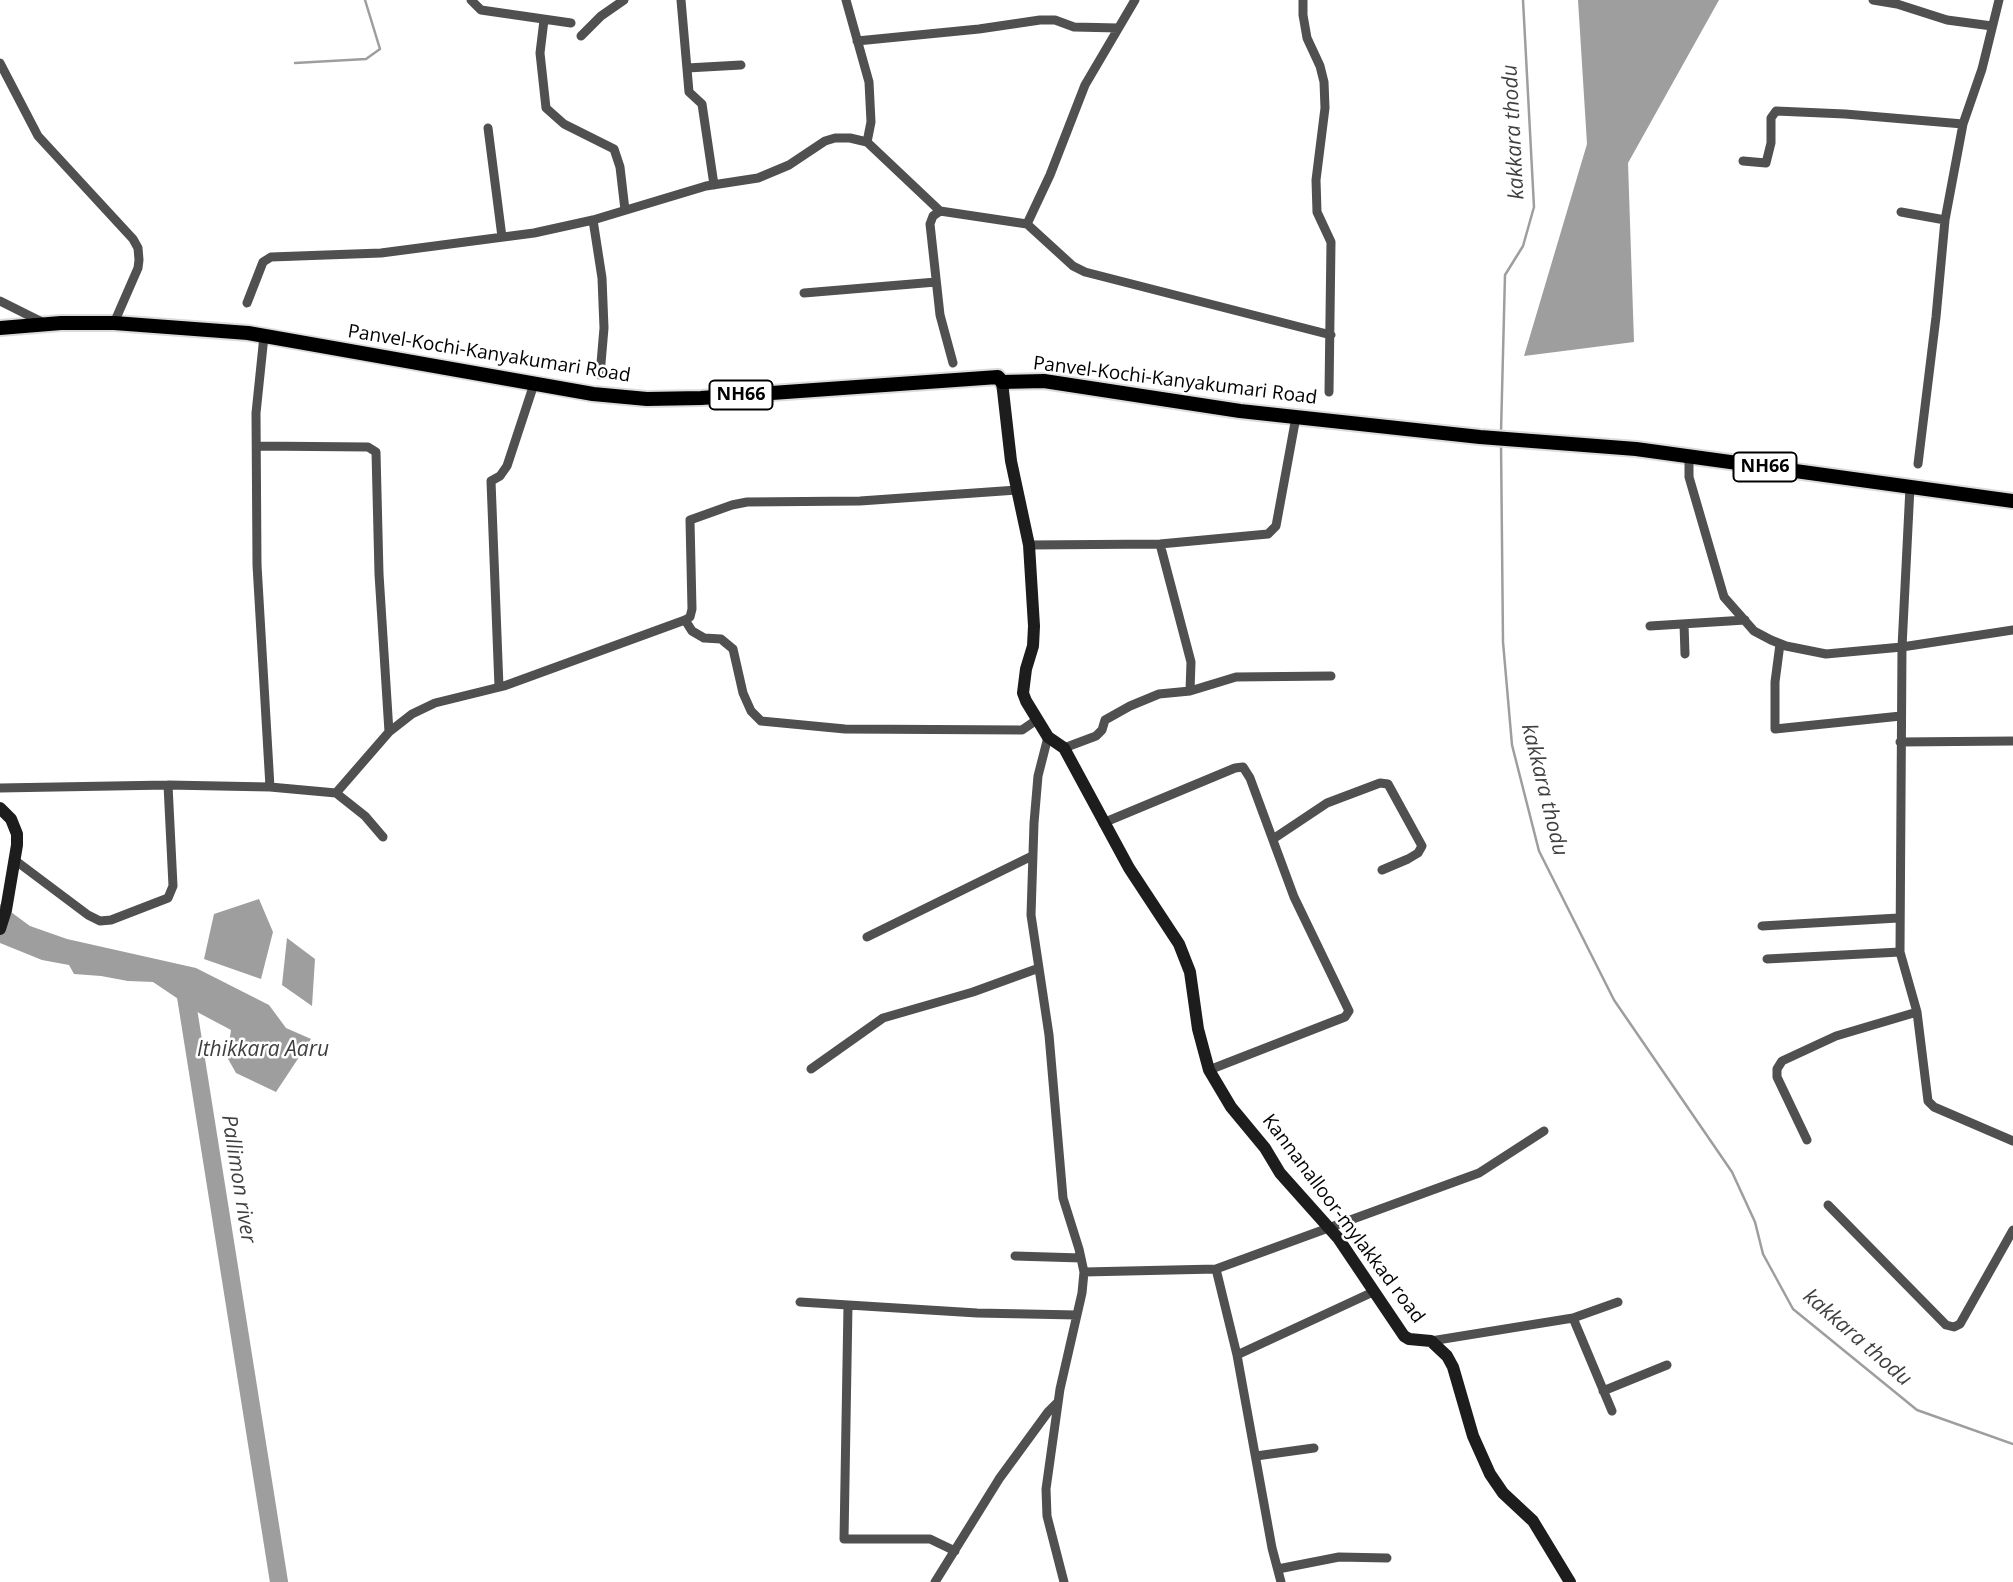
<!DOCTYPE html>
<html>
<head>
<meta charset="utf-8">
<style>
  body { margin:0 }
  canvas { display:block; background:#fff }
</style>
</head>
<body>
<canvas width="2013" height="1582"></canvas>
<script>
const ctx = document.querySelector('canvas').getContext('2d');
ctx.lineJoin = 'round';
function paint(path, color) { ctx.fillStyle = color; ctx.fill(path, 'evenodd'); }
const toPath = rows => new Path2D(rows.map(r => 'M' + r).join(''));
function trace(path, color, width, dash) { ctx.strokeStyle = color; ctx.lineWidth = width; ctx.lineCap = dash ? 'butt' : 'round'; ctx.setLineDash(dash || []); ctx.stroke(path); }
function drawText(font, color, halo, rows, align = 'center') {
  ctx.font = font + ' "Open Sans",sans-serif'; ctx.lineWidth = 5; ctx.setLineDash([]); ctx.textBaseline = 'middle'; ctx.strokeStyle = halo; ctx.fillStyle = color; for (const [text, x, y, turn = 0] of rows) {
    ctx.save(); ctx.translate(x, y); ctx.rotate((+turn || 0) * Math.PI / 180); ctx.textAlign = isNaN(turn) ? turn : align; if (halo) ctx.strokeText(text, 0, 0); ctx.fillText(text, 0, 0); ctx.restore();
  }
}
paint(toPath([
  [1578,0,1719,0,1628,163,1634,342,1524,356,1587,144],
  [259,899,273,932,261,979,204,959,214,914],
  [0,904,30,926,67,939,196,968,269,1005,286,1028,311,1039,276,1092,236,1073,227,1057,231,1030,199,1013,153,982,128,981,101,976,74,974,69,965,42,960,0,943],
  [287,938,315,959,312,1006,282,985]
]), '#9e9e9e');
trace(toPath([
  [295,63,366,59,380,49,365,0],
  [1501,432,1505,275,1523,246,1534,207,1523,0],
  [1501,443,1503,642,1512,745,1539,851,1614,1000,1732,1172,1755,1222,1763,1254,1793,1309,1917,1410,2013,1444]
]), '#9e9e9e', 2.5);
trace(toPath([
  [184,984,279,1582]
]), '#9e9e9e', 18);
const trunk = toPath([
  [0,328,61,323,114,323,248,333,593,394,647,399,701,398,998,377,1002,382,1044,381,1240,411,1480,437,1636,449,2013,501]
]);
trace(trunk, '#dbdbdb', 18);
trace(toPath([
  [471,0,481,10,571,23],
  [681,0,689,92,702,104,714,185],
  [846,0,869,82,871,122,867,142],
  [1303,0,1303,15,1307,38,1320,66,1324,82,1325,108,1316,180,1317,212,1331,242,1329,392],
  [1873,0,1897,4,1947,20,1992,26],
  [544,20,540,53,546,108,564,124,614,149,620,167,625,210],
  [581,36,601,16,624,0],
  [857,41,979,29,1040,20,1055,20,1074,27,1118,28],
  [0,63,38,136,133,239,138,248,139,260,138,268,114,323],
  [687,68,741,65],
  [488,128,502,237],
  [1743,161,1766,163,1771,143,1771,118,1776,111,1845,114,1963,124],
  [1901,212,1945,220],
  [593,220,602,278,604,328,600,375],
  [1027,224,1073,266,1085,272,1331,335],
  [804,293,936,282],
  [0,301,42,322],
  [247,303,263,262,271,257,381,253,534,233,593,220,706,186,758,178,789,165,825,141,835,138,850,138,867,142,940,211],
  [264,336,256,413,257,565,270,787],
  [953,363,940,315,930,224,933,216,940,211,1027,224,1050,175,1085,85,1135,0],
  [257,446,368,447,376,452,379,574,389,732],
  [1689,456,1689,477,1724,597,1754,631,1771,640,1786,646,1826,654,1902,647,2013,630],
  [1918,464,1936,317,1945,220,1963,124,1982,69,1999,0],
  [1910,487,1902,647,1900,952,1917,1012,1928,1101,1934,1107,2013,1141],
  [1160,544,1191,662,1190,691,1236,677,1331,676],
  [1029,545,1160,544,1268,534,1276,526,1296,417],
  [685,620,692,631,704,638,721,639,733,649,743,693,751,711,761,721,845,729,1022,730,1038,719],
  [1684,624,1685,654],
  [1650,626,1745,620],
  [1780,644,1775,682,1775,729,1901,716],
  [499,687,491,481,500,476,507,466,534,384],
  [1048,737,1038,776,1034,823,1031,915,1049,1035,1063,1198,1079,1249,1084,1272,1082,1293,1060,1389,1046,1489,1047,1516,1064,1582],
  [1900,742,2013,741],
  [1064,748,1096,736,1102,730,1105,720,1130,706,1159,694,1190,691],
  [0,788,168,785,270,787,336,793,365,816,383,837],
  [336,793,389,732,412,714,435,703,504,686,685,620,690,617,692,609,690,520,732,505,747,502,860,501,1017,490],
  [1103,823,1235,768,1243,767,1250,778,1294,897,1349,1011,1345,1017,1209,1070],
  [1273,839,1327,803,1380,783,1388,784,1422,846,1418,853,1408,859,1382,870],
  [16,861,88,915,100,921,111,920,168,898,173,886,168,785],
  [1762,926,1898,918],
  [867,937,1032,856],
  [1767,959,1900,952],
  [811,1069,883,1018,973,992,1039,968],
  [1807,1140,1777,1077,1777,1069,1782,1061,1836,1036,1917,1012],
  [1828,1205,1946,1325,1954,1327,1960,1324,2013,1230],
  [1015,1256,1081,1258],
  [1216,1269,1237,1355,1272,1548,1281,1582],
  [1084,1272,1216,1269,1479,1173,1544,1131],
  [800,1302,977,1313,1077,1315],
  [848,1305,844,1539,930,1539,955,1551],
  [1573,1318,1612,1411],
  [1431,1341,1573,1318,1618,1302],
  [1237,1355,1373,1292],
  [1603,1391,1667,1365],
  [1256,1456,1314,1448],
  [1278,1569,1339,1557,1387,1558],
  [935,1582,999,1479,1048,1412,1058,1402]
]), '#505050', 9);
trace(toPath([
  [1002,382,1011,461,1029,545,1034,626,1033,646,1026,669,1023,693,1026,701,1048,737,1064,748,1129,868,1179,944,1190,972,1198,1029,1209,1070,1231,1107,1265,1148,1280,1173,1338,1238,1404,1336,1409,1339,1431,1341,1447,1356,1453,1367,1473,1436,1490,1474,1503,1493,1533,1521,1570,1582],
  [0,808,11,819,17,834,17,845,6,910,0,929]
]), '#1d1d1d', 12);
trace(trunk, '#000', 14);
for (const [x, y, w] of [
  [741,395,63],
  [1765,467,63]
]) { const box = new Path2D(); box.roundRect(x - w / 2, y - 14.5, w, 29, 5); ctx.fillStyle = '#fff'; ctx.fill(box); trace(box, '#000', 2); }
drawText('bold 18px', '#000', null, [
  ["NH66",741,395],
  ["NH66",1765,467]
]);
drawText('19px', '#000', '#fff', [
  ["Panvel-Kochi-Kanyakumari Road",489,354,9],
  ["Panvel-Kochi-Kanyakumari Road",1175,381,7],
  ["Kannanalloor-mylakkad road",1343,1219,53]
]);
drawText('italic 21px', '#3f3f3f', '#fff', [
  ["kakkara thodu",1514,132,-93],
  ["kakkara thodu",1544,790,76],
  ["Ithikkara Aaru",263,1050],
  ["Pallimon river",238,1179,81],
  ["kakkara thodu",1857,1338,41]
]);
</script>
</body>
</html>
